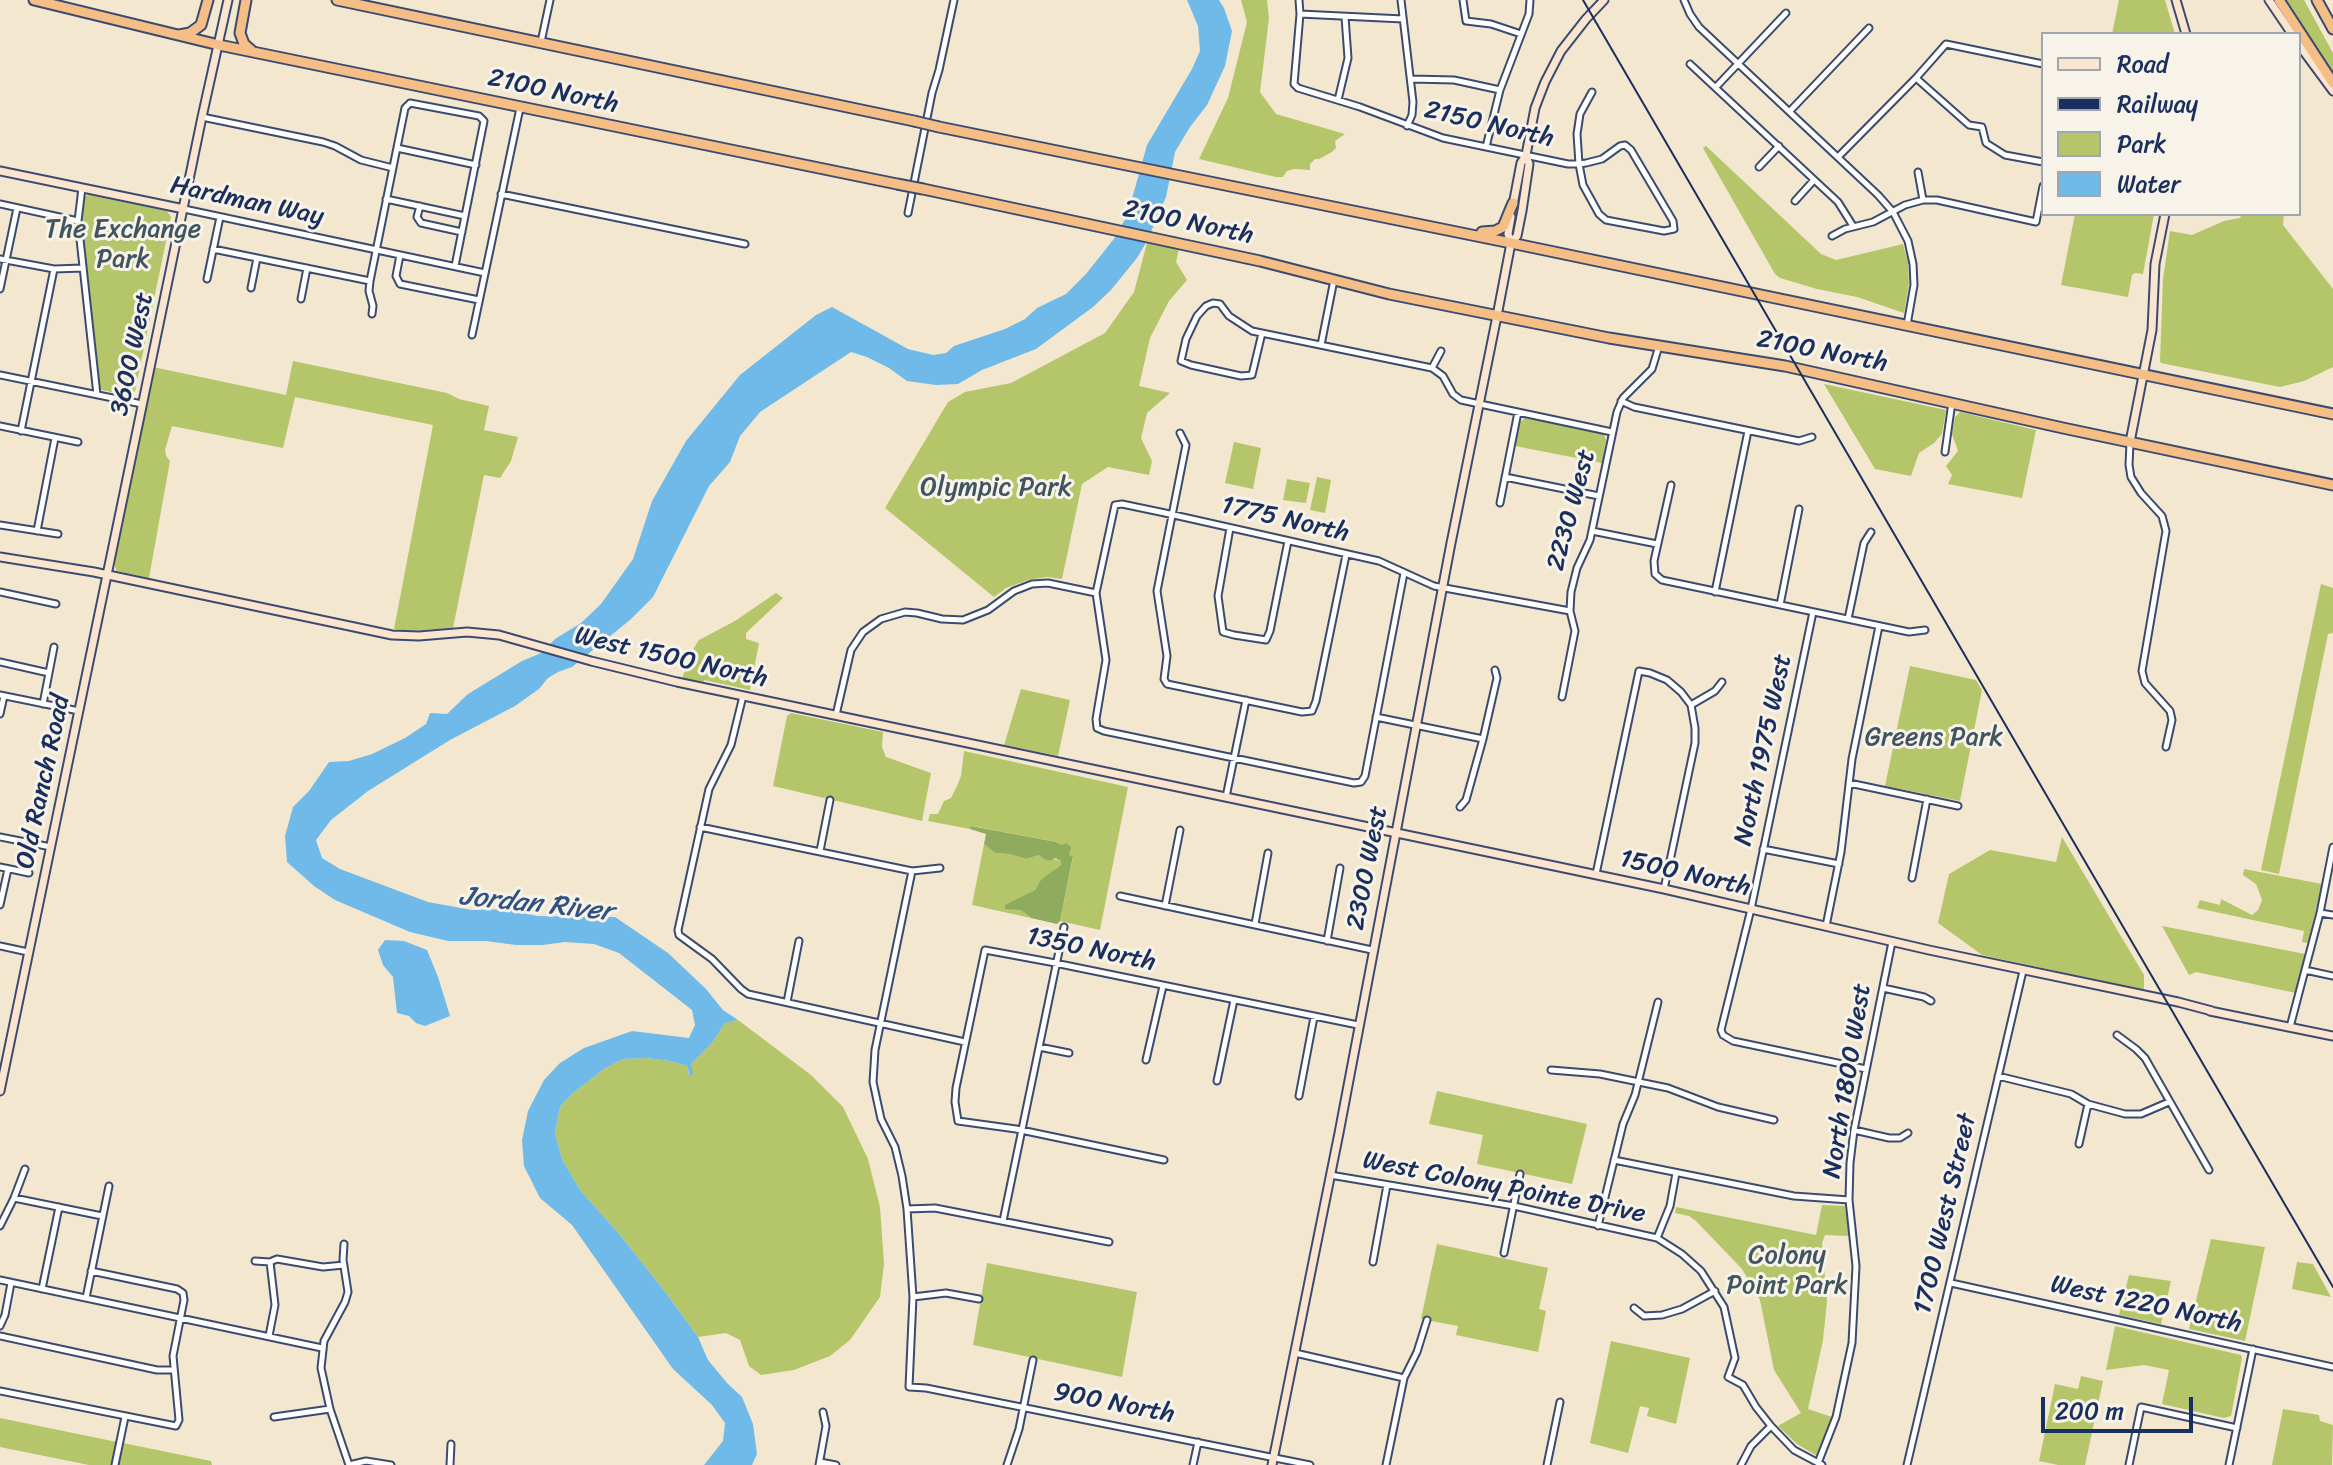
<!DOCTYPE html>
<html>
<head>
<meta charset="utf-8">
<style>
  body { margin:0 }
  #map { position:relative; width:2333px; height:1465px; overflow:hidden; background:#f3e7d0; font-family:Sriracha,sans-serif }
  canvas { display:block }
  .legend { position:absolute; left:2041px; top:32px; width:260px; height:184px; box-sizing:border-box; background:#f7f3e8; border:2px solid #9fa5b1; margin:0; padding:10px 14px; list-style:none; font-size:24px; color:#1b2f5e }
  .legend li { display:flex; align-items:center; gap:16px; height:40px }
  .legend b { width:40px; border:2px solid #9fa5b1 }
  .scale { position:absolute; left:2041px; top:1397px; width:152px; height:36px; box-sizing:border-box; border:4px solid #1b2f5e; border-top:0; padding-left:10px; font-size:24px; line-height:28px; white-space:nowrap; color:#1b2f5e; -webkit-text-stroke:6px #f7f3e8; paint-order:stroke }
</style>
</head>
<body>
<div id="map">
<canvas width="2333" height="1465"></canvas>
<ul class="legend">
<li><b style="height:10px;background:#fbe5cf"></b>Road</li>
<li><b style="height:10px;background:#1b2f5e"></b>Railway</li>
<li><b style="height:22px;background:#b4c669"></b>Park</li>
<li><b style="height:22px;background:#70bae9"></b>Water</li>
</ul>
<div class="scale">200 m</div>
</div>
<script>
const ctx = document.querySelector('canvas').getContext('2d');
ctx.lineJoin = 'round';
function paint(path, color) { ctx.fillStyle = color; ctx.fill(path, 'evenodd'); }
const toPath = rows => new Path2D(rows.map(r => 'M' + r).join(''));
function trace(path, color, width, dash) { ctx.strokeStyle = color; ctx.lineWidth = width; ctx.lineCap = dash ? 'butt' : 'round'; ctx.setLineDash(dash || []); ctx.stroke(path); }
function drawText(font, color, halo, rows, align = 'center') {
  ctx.font = font + ' Sriracha,sans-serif'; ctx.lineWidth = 6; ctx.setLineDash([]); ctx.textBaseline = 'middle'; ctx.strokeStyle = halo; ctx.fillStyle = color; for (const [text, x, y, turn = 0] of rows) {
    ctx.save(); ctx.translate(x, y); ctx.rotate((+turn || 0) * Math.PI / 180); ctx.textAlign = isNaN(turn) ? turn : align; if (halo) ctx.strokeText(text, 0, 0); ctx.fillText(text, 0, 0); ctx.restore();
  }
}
paint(toPath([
  [1241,0,1267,0,1269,18,1260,92,1276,114,1345,134,1335,141,1336,148,1332,152,1319,159,1315,159,1310,164,1310,170,1294,169,1287,171,1283,177,1276,177,1199,159,1228,98,1247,22],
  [2119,0,2165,0,2175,34,2112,34],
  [2282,0,2304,0,2333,53,2333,73],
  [1706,146,1821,254,1836,260,1903,244,1908,262,1909,284,1904,313,1857,297,1817,289,1780,278,1775,274,1703,148],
  [90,195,167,211,171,217,135,391,130,396,98,389,80,221,83,200,85,196],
  [2075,214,2154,214,2143,274,2135,273,2132,275,2128,297,2061,285],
  [2242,214,2284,214,2283,225,2333,289,2333,367,2304,381,2280,387,2161,363,2160,361,2163,279,2170,231,2192,235,2224,221,2240,218],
  [1147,243,1179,249,1176,262,1187,280,1169,301,1150,338,1139,386,1170,393,1147,413,1141,438,1152,461,1149,475,1108,467,1082,484,1062,579,1047,577,1028,580,1006,588,994,597,885,508,948,402,965,392,1011,383,1105,333,1134,292],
  [293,361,447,393,459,399,489,406,484,430,518,437,511,461,500,478,484,475,453,628,411,631,394,629,433,425,295,397,283,448,172,426,165,450,166,456,170,461,149,578,117,571,115,567,115,551,153,367,286,395],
  [1824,384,1946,410,1942,434,1934,443,1919,453,1911,476,1875,469],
  [1960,412,2036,430,2022,498,1948,484,1952,475,1946,466,1958,451,1952,434,1955,417],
  [1525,418,1604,434,1606,440,1602,463,1515,446,1520,422],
  [1234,442,1261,448,1253,489,1225,483],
  [1317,477,1331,480,1325,513,1310,510],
  [1287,479,1310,483,1306,503,1283,500],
  [2321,584,2333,588,2333,633,2328,634,2279,874,2261,870],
  [776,593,783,598,746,633,746,639,759,643,750,690,704,680,703,683,682,679,690,654,699,640,735,621],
  [1910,666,1976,680,1982,690,1960,801,1885,786],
  [1021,689,1070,700,1058,756,1004,745],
  [791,713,883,732,882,747,886,757,931,773,922,821,773,786,787,716],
  [964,751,1128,787,1100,930,1060,921,1073,857,1069,855,1062,845,1056,842,978,827,972,826,970,829,928,821,930,814,938,814,944,801,951,798,957,786,961,776],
  [2062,837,2144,975,2144,990,1982,955,1938,923,1949,874,1990,850,2056,862],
  [984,844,995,853,1009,854,1026,859,1039,855,1061,861,1061,865,1041,881,1035,890,1005,906,1021,910,1031,918,972,905],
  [2244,869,2322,884,2308,943,2302,942,2304,931,2197,908,2200,900,2220,905,2221,899,2252,915,2258,910,2262,900,2256,884,2243,875],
  [2162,926,2305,954,2296,993,2196,972,2189,975],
  [738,1020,811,1075,843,1107,868,1159,880,1207,884,1264,880,1297,850,1340,830,1356,794,1370,761,1375,749,1366,740,1340,726,1333,698,1337,666,1293,621,1236,580,1190,562,1159,555,1133,560,1107,572,1094,604,1069,623,1059,646,1058,670,1061,687,1066,689,1075,691,1064,713,1042,725,1023],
  [1437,1091,1587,1124,1572,1184,1477,1164,1483,1135,1429,1124],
  [1822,1205,1845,1206,1849,1236,1825,1235,1822,1243,1827,1301,1823,1340,1808,1409,1832,1417,1817,1456,1797,1444,1778,1426,1801,1413,1774,1370,1760,1300,1742,1269,1696,1221,1689,1216,1675,1213,1676,1207,1816,1235],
  [2211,1239,2265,1247,2245,1341,2189,1329],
  [1437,1244,1548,1268,1539,1309,1546,1311,1538,1352,1456,1335,1458,1326,1421,1319],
  [2297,1262,2313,1264,2331,1297,2292,1289],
  [987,1263,1137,1292,1122,1377,973,1345],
  [2129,1275,2171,1281,2161,1324,2119,1315],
  [2115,1326,2241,1355,2242,1358,2231,1416,2224,1418,2162,1404,2169,1370,2144,1365,2106,1370],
  [1611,1341,1690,1358,1676,1424,1647,1416,1649,1408,1640,1406,1628,1453,1590,1443],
  [2081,1376,2103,1381,2085,1465,2058,1465,2039,1461,2055,1384,2078,1389],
  [2283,1409,2319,1415,2320,1421,2333,1425,2332,1465,2272,1465],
  [0,1418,117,1442,112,1465,89,1465,0,1447],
  [123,1443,211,1461,212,1465,118,1465]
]), '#b4c669');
paint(toPath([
  [971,826,1056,842,1062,845,1066,843,1071,847,1069,855,1073,856,1060,921,1057,924,1031,918,1021,910,1005,909,1005,905,1035,890,1041,880,1061,865,1061,861,1055,858,1050,861,1044,859,1039,855,1026,859,1009,854,995,853,984,844,986,834,970,829]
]), '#8fab5d');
paint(toPath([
  [1187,0,1219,0,1224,8,1232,31,1225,66,1207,105,1190,127,1175,152,1166,197,1147,241,1137,258,1111,290,1093,307,1036,349,982,370,958,384,936,385,907,381,889,368,867,357,851,352,760,412,740,436,730,462,709,486,653,597,630,620,572,667,558,672,548,678,539,689,515,706,450,740,368,791,331,820,316,840,322,858,340,869,428,902,472,910,506,909,537,916,615,917,668,953,706,989,723,1010,738,1020,725,1023,713,1042,691,1064,693,1073,690,1077,687,1066,670,1061,646,1058,623,1059,604,1069,572,1094,560,1107,555,1133,562,1159,580,1190,621,1236,666,1293,698,1337,708,1360,727,1383,742,1397,753,1424,757,1454,752,1465,704,1465,723,1441,725,1423,712,1405,673,1369,572,1225,540,1198,524,1166,522,1140,528,1111,544,1080,560,1063,584,1048,632,1031,689,1038,695,1025,692,1010,619,953,594,944,565,942,542,945,516,945,486,941,448,941,410,932,335,900,314,886,287,862,285,836,293,807,309,791,329,762,349,761,372,754,405,738,426,724,430,713,447,714,468,694,522,661,541,653,555,639,581,623,601,604,633,559,652,501,686,441,740,375,816,315,832,307,908,349,933,355,946,353,954,346,1005,329,1025,319,1037,308,1066,294,1086,274,1117,235,1128,213,1147,145,1192,69,1200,51,1198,26],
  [385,940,404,941,427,950,438,977,450,1016,425,1026,416,1023,409,1016,397,1013,393,977,383,965,378,950]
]), '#70bae9');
const street = toPath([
  [1299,0,1300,14,1294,84,1298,88,1360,107,1443,138,1568,164,1579,164,1586,163,1602,159,1620,146,1625,145,1631,150,1673,221,1674,229,1664,231,1606,220,1599,214,1583,185,1579,164,1577,134,1580,114,1592,92],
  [1401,0,1413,102,1412,115,1407,126],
  [1463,0,1466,21,1491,24,1521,34],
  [1684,0,1690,14,1699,27,1878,195,1893,212,1908,241,1913,264,1914,285,1907,325],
  [1300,14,1403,19],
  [541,42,550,0],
  [1690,64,1838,202,1853,226],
  [1916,78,1969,125,1982,127,1986,143,2005,155,2043,162],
  [1411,79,1454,80,1500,90],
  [1716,87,1786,13],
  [1338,100,1348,58,1345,17],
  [1790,111,1869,28],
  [202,117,323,142,335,146,361,160,393,168],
  [1486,147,1500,90,1529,14,1530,0],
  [397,148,476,165],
  [1838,157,1916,78,1946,44,2043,64],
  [1759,167,1779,146],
  [1918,172,1923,200],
  [82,188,78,221,97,395],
  [501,194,745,244],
  [386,199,465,216],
  [1795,201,1814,180],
  [0,204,78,221],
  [420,206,417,217,421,223,462,232],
  [184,209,485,273],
  [908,213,932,93,939,70,954,0],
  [1832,236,1845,229,1873,222,1905,205,1923,200,1937,200,2036,222,2043,186],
  [213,249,370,281],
  [400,255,396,276,400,284,479,300],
  [0,259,54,269,83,268],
  [207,279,220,217],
  [251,288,257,258],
  [0,289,17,208],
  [301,299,307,268],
  [372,314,373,306,369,291,370,281,405,108,410,103,479,116,484,121,455,266],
  [1262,333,1252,375,1241,376,1191,365,1181,361,1186,339,1197,316,1206,306,1213,303,1220,304,1229,316,1252,331,1432,368,1443,376,1453,394,1461,400,1612,432],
  [472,335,520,108],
  [1321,345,1334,280],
  [1432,368,1441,351],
  [0,375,142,404],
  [1621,401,1634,407,1799,441,1812,437],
  [0,426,78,442],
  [21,431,54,269],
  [1180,433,1186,445,1157,591,1167,656,1164,679,1167,684,1302,712,1312,711,1316,701,1346,555],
  [2130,443,2129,465,2131,477,2141,493,2162,516,2166,531,2142,671,2145,683,2170,711,2172,720,2166,747],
  [1945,452,1952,402],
  [1505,477,1599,496],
  [1671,485,1654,561,1655,574,1662,580,1909,632,1925,630],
  [1500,503,1518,412],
  [0,525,58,534],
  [1230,528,1218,596,1223,632,1234,635,1266,640,1270,631,1288,541],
  [37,531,55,438],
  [1592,531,1657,544],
  [1404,573,1365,776,1361,782,1354,783,1104,731,1097,728,1096,719,1106,660,1096,593,1115,505,1122,504,1165,513,1379,561,1434,586,1570,611],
  [0,592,56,604],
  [1715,592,1748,431],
  [1780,605,1799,509],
  [1813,612,1751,909,1721,1030,1723,1035,1733,1041,1866,1069],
  [1848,619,1864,543,1871,532],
  [0,662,49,673],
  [0,695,79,711],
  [743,696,731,745,709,789,678,930,679,935,712,959,741,989,748,994,965,1042],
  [1562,697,1575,631,1570,611,1571,592,1577,568,1590,540,1617,412,1623,398,1652,369,1659,346],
  [43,704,54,647],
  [1691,705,1715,691,1722,682],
  [0,714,4,696],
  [836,715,851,650,863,632,881,619,905,612,917,613,942,619,963,620,988,610,1014,591,1032,584,1048,583,1096,593],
  [1376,717,1483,739],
  [1849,783,1958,806],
  [1226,797,1246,700],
  [1460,807,1466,800,1483,739,1497,678,1495,670],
  [700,827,912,871,940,868],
  [0,837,51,847],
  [1763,849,1839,864],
  [820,851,830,800],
  [0,867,29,873],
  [912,871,875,1050,873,1082,881,1119,895,1147,902,1176,907,1209,913,1297,909,1387,926,1388,1310,1465],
  [1596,874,1639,671,1650,673,1667,680,1681,692,1691,705,1695,728,1695,743,1664,889],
  [1912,878,1927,799],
  [1120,896,1372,950],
  [0,905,8,869],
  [1165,906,1180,830],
  [2320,913,2333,915],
  [1255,924,1268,853],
  [1826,926,1841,852,1852,759,1879,626],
  [1327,941,1340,868],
  [0,946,28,952],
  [2305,970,2333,976],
  [1883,988,1924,997,1931,1001],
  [787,1002,799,941],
  [2290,1027,2320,913,2333,847],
  [2117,1035,2136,1049,2145,1058,2209,1170],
  [1039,1047,1069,1053],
  [1146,1060,1163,986],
  [1551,1070,1600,1074,1668,1088,1718,1107,1774,1120],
  [1998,1076,2071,1094,2088,1104,2125,1114,2141,1114,2169,1102],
  [1217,1081,1234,1000],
  [1299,1096,1314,1017],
  [1854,1130,1889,1138,1900,1138,1908,1133],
  [2079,1144,2088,1104],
  [1164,1160,1016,1129,958,1121,955,1102,956,1088,985,950,1050,962,1358,1025],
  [1614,1160,1794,1196,1849,1200],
  [1330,1175,1514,1206,1657,1238,1682,1254,1701,1271,1724,1307,1735,1358,1728,1377,1743,1385,1756,1407,1771,1426,1794,1450,1822,1465],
  [14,1198,102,1216],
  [907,1209,935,1208,1109,1242],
  [1003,1221,1064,927],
  [0,1226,14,1198,25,1169],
  [1598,1226,1623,1124,1635,1095,1658,1002],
  [1657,1238,1670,1206,1676,1173],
  [344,1244,343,1260,348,1292,345,1302,324,1341,321,1368,330,1409,349,1465],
  [1504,1253,1520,1174],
  [255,1261,270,1262,277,1259,323,1267,344,1265],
  [1373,1262,1387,1185],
  [0,1280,322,1348],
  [1951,1283,2333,1367],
  [42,1289,59,1207],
  [913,1297,946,1293,979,1299],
  [86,1298,109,1186],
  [1634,1308,1644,1316,1662,1315,1682,1309,1715,1291],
  [0,1326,5,1315,11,1283],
  [0,1336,157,1370,173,1370],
  [269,1336,275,1305,270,1262],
  [1295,1353,1404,1378],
  [0,1391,176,1426,179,1420,173,1356,184,1300,183,1293,177,1289,91,1271],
  [274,1417,330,1409],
  [820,1462,836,1465],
  [1818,1463,1836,1417,1852,1343,1856,1266,1849,1200,1850,1163,1854,1130,1892,942],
  [115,1465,125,1417],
  [349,1465,366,1461,391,1465],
  [450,1465,451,1444],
  [819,1465,826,1426,823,1412],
  [1007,1465,1019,1429,1033,1360],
  [1193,1465,1198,1442],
  [1386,1465,1404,1378,1417,1352,1427,1320],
  [1547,1465,1560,1402],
  [1741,1465,1751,1446,1771,1426],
  [1907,1465,2023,971],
  [2129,1465,2141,1407,2237,1428],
  [2229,1465,2253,1349]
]);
const secondary = toPath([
  [2176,0,2186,34],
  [2269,0,2292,34],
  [2299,45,2333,91],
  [0,171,184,209],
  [1513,205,1521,163,1526,155,1535,108,1545,82,1561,51,1586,19,1604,0],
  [1511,243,1517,236,1522,211,1529,164,1526,155],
  [2130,442,2152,330,2155,264,2165,214],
  [0,557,94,572,392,635,419,636,467,632,499,635,591,661,677,682,1664,889,1929,950,2178,1002,2212,1011],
  [2210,1011,2333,1036],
  [0,1091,202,117,228,0],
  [1272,1465,1339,1133,1451,543,1497,316,1511,243,1508,234,1511,217]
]);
const highway = toPath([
  [34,0,219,45,897,184],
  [246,0,240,33,244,44,252,51],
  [337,0,914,121],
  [2279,0,2333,83],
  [2317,0,2333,29],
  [179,35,190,33,201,25,208,0],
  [939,127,1511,243,2333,414],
  [923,189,1260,261,1389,294,1609,338,1785,366,2063,428,2333,485],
  [1482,232,1495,231,1503,227,1513,203]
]);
trace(street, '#3b4b6f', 9);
trace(secondary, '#3b4b6f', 11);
trace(highway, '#3b4b6f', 13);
trace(street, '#fff', 5);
trace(secondary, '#fbe5cf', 7);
trace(highway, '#f6be87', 9);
trace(toPath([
  [1583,0,2333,1287]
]), '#1b2f5e', 2);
const highwayBridge = toPath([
  [914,121,939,127],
  [897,184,923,189]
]);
trace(highwayBridge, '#3b4b6f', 13, []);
trace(highwayBridge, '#f6be87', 9);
drawText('26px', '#1b2f5e', '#f7f3e8', [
  ["2100 North",553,92,12],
  ["2150 North",1489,125,13],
  ["Hardman Way",247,202,12],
  ["2100 North",1188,223,12],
  ["2100 North",1822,352,11],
  ["3600 West",133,354,-78],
  ["2230 West",1572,510,-75],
  ["1775 North",1285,520,13],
  ["West 1500 North",671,658,13],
  ["North 1975 West",1764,750,-78],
  ["Old Ranch Road",44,782,-78],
  ["2300 West",1368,868,-79],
  ["1500 North",1685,874,13],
  ["1350 North",1091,950,12],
  ["North 1800 West",1848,1081,-81],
  ["West Colony Pointe Drive",1504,1188,11],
  ["1700 West Street",1946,1214,-77],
  ["West 1220 North",2146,1305,12],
  ["900 North",1114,1404,11]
]);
drawText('26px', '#415561', '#f7f3e8', [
  ["The Exchange",123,230],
  ["Park",123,260],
  ["Olympic Park",996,488],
  ["Greens Park",1934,738],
  ["Colony",1787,1256],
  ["Point Park",1787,1286]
]);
drawText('italic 28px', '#305281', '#f7f3e8', [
  ["Jordan River",536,905,6]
]);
</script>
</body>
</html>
